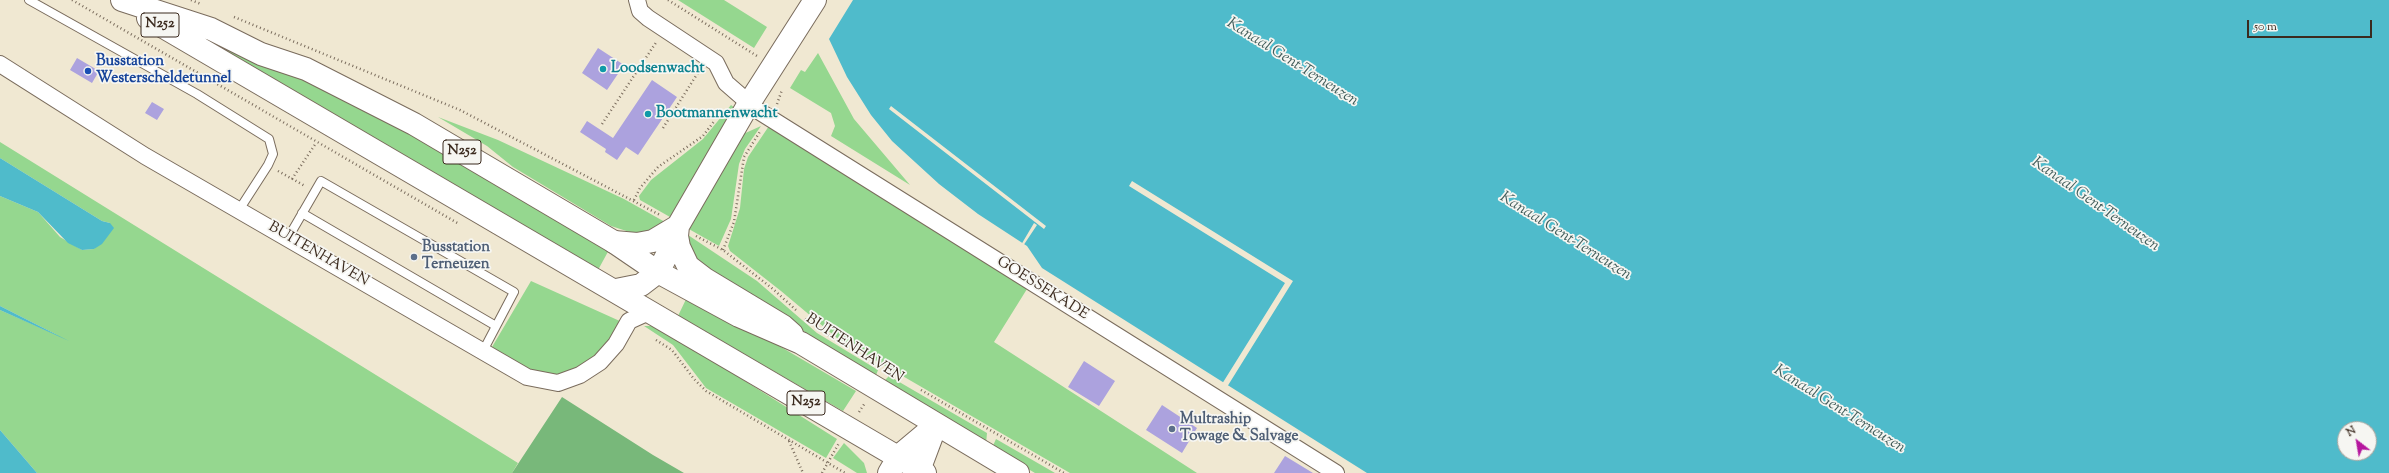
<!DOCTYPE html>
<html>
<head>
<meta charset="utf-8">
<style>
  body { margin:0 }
  #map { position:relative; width:2389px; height:473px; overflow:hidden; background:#f0e8d2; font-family:"Sorts Mill Goudy",serif }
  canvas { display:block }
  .north { position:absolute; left:2337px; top:421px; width:40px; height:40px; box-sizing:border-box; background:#f6f6f2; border:1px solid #aba49d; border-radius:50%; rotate:329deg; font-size:11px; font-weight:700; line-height:16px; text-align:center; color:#3b2a1e }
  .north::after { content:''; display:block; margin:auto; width:14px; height:18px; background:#b5179e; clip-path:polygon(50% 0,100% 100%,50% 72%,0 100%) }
  .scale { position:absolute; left:2247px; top:20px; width:125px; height:18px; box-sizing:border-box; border:2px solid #3b2a1e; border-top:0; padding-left:5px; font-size:12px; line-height:14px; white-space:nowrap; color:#3b2a1e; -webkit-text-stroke:3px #f6f6f2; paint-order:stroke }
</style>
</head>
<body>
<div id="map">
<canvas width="2389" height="473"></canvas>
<div class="north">N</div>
<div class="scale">50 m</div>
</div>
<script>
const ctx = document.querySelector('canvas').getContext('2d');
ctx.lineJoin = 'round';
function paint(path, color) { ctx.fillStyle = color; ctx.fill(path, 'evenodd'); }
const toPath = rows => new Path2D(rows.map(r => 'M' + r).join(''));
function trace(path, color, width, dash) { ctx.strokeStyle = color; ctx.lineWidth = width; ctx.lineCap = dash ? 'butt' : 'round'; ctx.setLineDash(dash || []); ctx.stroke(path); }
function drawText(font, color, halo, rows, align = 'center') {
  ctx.font = font + ' "Sorts Mill Goudy",serif'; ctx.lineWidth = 3.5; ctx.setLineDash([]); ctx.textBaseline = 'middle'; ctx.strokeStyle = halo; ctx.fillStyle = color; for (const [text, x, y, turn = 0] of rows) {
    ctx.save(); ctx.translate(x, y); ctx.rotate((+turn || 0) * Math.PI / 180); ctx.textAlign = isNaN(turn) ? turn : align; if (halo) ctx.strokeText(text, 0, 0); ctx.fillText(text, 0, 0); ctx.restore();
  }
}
paint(toPath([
  [678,0,724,0,767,27,754,48],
  [206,40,340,95,438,147,610,248,598,270],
  [818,53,854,119,910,185,831,136,835,126,831,113,790,88,801,70,805,72],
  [731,105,735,108,670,217,640,200,639,196,651,180,703,139],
  [438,117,498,140,624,199,665,222,642,236,611,226,513,167,487,146],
  [761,126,745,149,739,164,731,219,719,246,687,228,741,135],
  [769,126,1027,289,994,342,1197,473,1070,473,837,338,781,291,730,251,728,246,740,208,744,169,748,157],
  [0,142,518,463,512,473,37,473,0,430,0,310,59,336,0,306,0,196,38,212,60,237,82,250,94,249,110,223,102,221,0,158],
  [688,235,757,281,817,333,878,370,875,378,761,303,694,263,687,246],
  [531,281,622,322,602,351,576,373,543,379,492,347],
  [689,293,856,391,843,411,678,316],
  [644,326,654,326,680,340,837,439,826,458,706,388,673,345],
  [889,376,987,433,986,444,882,383],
  [996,439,1055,473,1035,473,992,448],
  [844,443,864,463,867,473,857,473,833,458]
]), '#95d78f');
paint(toPath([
  [562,397,653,455,684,473,512,473]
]), '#78b87a');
paint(toPath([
  [853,0,2389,0,2389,473,1367,473,1042,268,1027,246,978,214,939,184,892,141,871,115,847,77,829,39],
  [2345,429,2369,429,2369,453,2345,453],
  [0,158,102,221,110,223,114,228,102,244,94,249,82,250,68,243,38,212,0,196],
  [0,306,69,341,0,310],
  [0,430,37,473,0,473]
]), '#4fbbcb');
paint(toPath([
  [891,106,1046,226,1044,229,889,109],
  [1132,181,1293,281,1227,387,1222,384,1285,283,1129,186],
  [1034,223,1037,225,1023,246,1021,245]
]), '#f0e8d2');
paint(toPath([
  [598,48,624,65,607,90,582,73],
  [77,58,99,71,92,83,70,70],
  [652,80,677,97,638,155,626,147,617,160,605,152,606,149,580,132,587,121,613,138],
  [152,102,164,109,157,120,145,113],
  [1084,361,1115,381,1099,406,1068,387],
  [1162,405,1197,428,1182,453,1146,430],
  [1285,456,1313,473,1274,473]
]), '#aca2de');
const lane = toPath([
  [29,0,197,94,269,139,273,154,268,165,239,210],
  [302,213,496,326],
  [288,238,321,181,514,292,483,351]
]);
const street = toPath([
  [637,0,640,11,648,18,716,63,726,83,757,110,1336,473],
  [0,64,145,156,527,377,558,383,580,375,600,362,616,344,629,321,651,311]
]);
const secondary = toPath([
  [677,236,679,247,688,266,705,279,783,326,792,334],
  [614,242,637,244,653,241,678,226],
  [616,290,641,285,658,272,677,236,678,226,748,105,815,0],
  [889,473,899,456,936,425],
  [918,473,936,425]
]);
const primary = toPath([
  [122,0,211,29,261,54,306,69,414,124,614,242,658,272,739,316,801,343,1018,473],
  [148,18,925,473]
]);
trace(lane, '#7a6c5d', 10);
trace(street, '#7a6c5d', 18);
trace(secondary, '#7a6c5d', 24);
trace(primary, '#7a6c5d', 24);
trace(toPath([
  [72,0,459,224],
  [191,0,201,4],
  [668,0,757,56],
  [234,17,460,110,660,215],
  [777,104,782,90],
  [602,124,657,41],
  [663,128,699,71],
  [278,171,305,186],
  [292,179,316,143],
  [634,200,640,188,658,167,703,136,715,120],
  [696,236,723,250,773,289,796,310],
  [723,250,734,222,744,157,761,130],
  [805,319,831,337],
  [656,340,672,350,694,379,706,391,845,473],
  [921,390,1064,473],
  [859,412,865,403],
  [789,441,803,473],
  [822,473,839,443]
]), '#7a6c5d', 2.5, [1, 3]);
trace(lane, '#fff', 8);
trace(street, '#fff', 16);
trace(secondary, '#fff', 22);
trace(primary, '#fff', 22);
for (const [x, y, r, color] of [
  [603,69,4,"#0f9aa8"],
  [88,71,4,"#1a4fb4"],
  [648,114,4,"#0f9aa8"],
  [414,257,4,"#5c6f8a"],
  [1172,429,4,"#5c6f8a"]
]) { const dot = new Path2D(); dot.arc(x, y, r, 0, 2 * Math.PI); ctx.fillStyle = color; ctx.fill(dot); trace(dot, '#f6f6f2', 1.5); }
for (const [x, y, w] of [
  [160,25,38],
  [462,152,38],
  [806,403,38]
]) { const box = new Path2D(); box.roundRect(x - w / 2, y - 12, w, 24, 3); ctx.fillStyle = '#f6f6f2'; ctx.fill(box); trace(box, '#3b2a1e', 1); }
drawText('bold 14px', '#3b2a1e', null, [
  ["N252",160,25],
  ["N252",462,152],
  ["N252",806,403]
]);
drawText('bold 15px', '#164399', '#f6f6f2', [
  ["Busstation",96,62],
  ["Westerscheldetunnel",96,79]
], 'left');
drawText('bold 15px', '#0d838f', '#f6f6f2', [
  ["Loodsenwacht",611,69],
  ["Bootmannenwacht",656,114]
], 'left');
drawText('bold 15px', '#4e5e75', '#f6f6f2', [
  ["Busstation",422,248],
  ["Terneuzen",422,265],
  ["Multraship",1180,420],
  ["Towage & Salvage",1180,437]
], 'left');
drawText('15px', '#3b2a1e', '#f6f6f2', [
  ["BUITENHAVEN",318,255,30],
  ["GOESSEKADE",1042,289,32],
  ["BUITENHAVEN",854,349,33]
]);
drawText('italic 16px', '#425d5b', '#f6f6f2', [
  ["Kanaal Gent-Terneuzen",1292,63,32],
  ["Kanaal Gent-Terneuzen",2095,205,35],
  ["Kanaal Gent-Terneuzen",1565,237,32],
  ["Kanaal Gent-Terneuzen",1839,410,32]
]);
</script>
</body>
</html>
